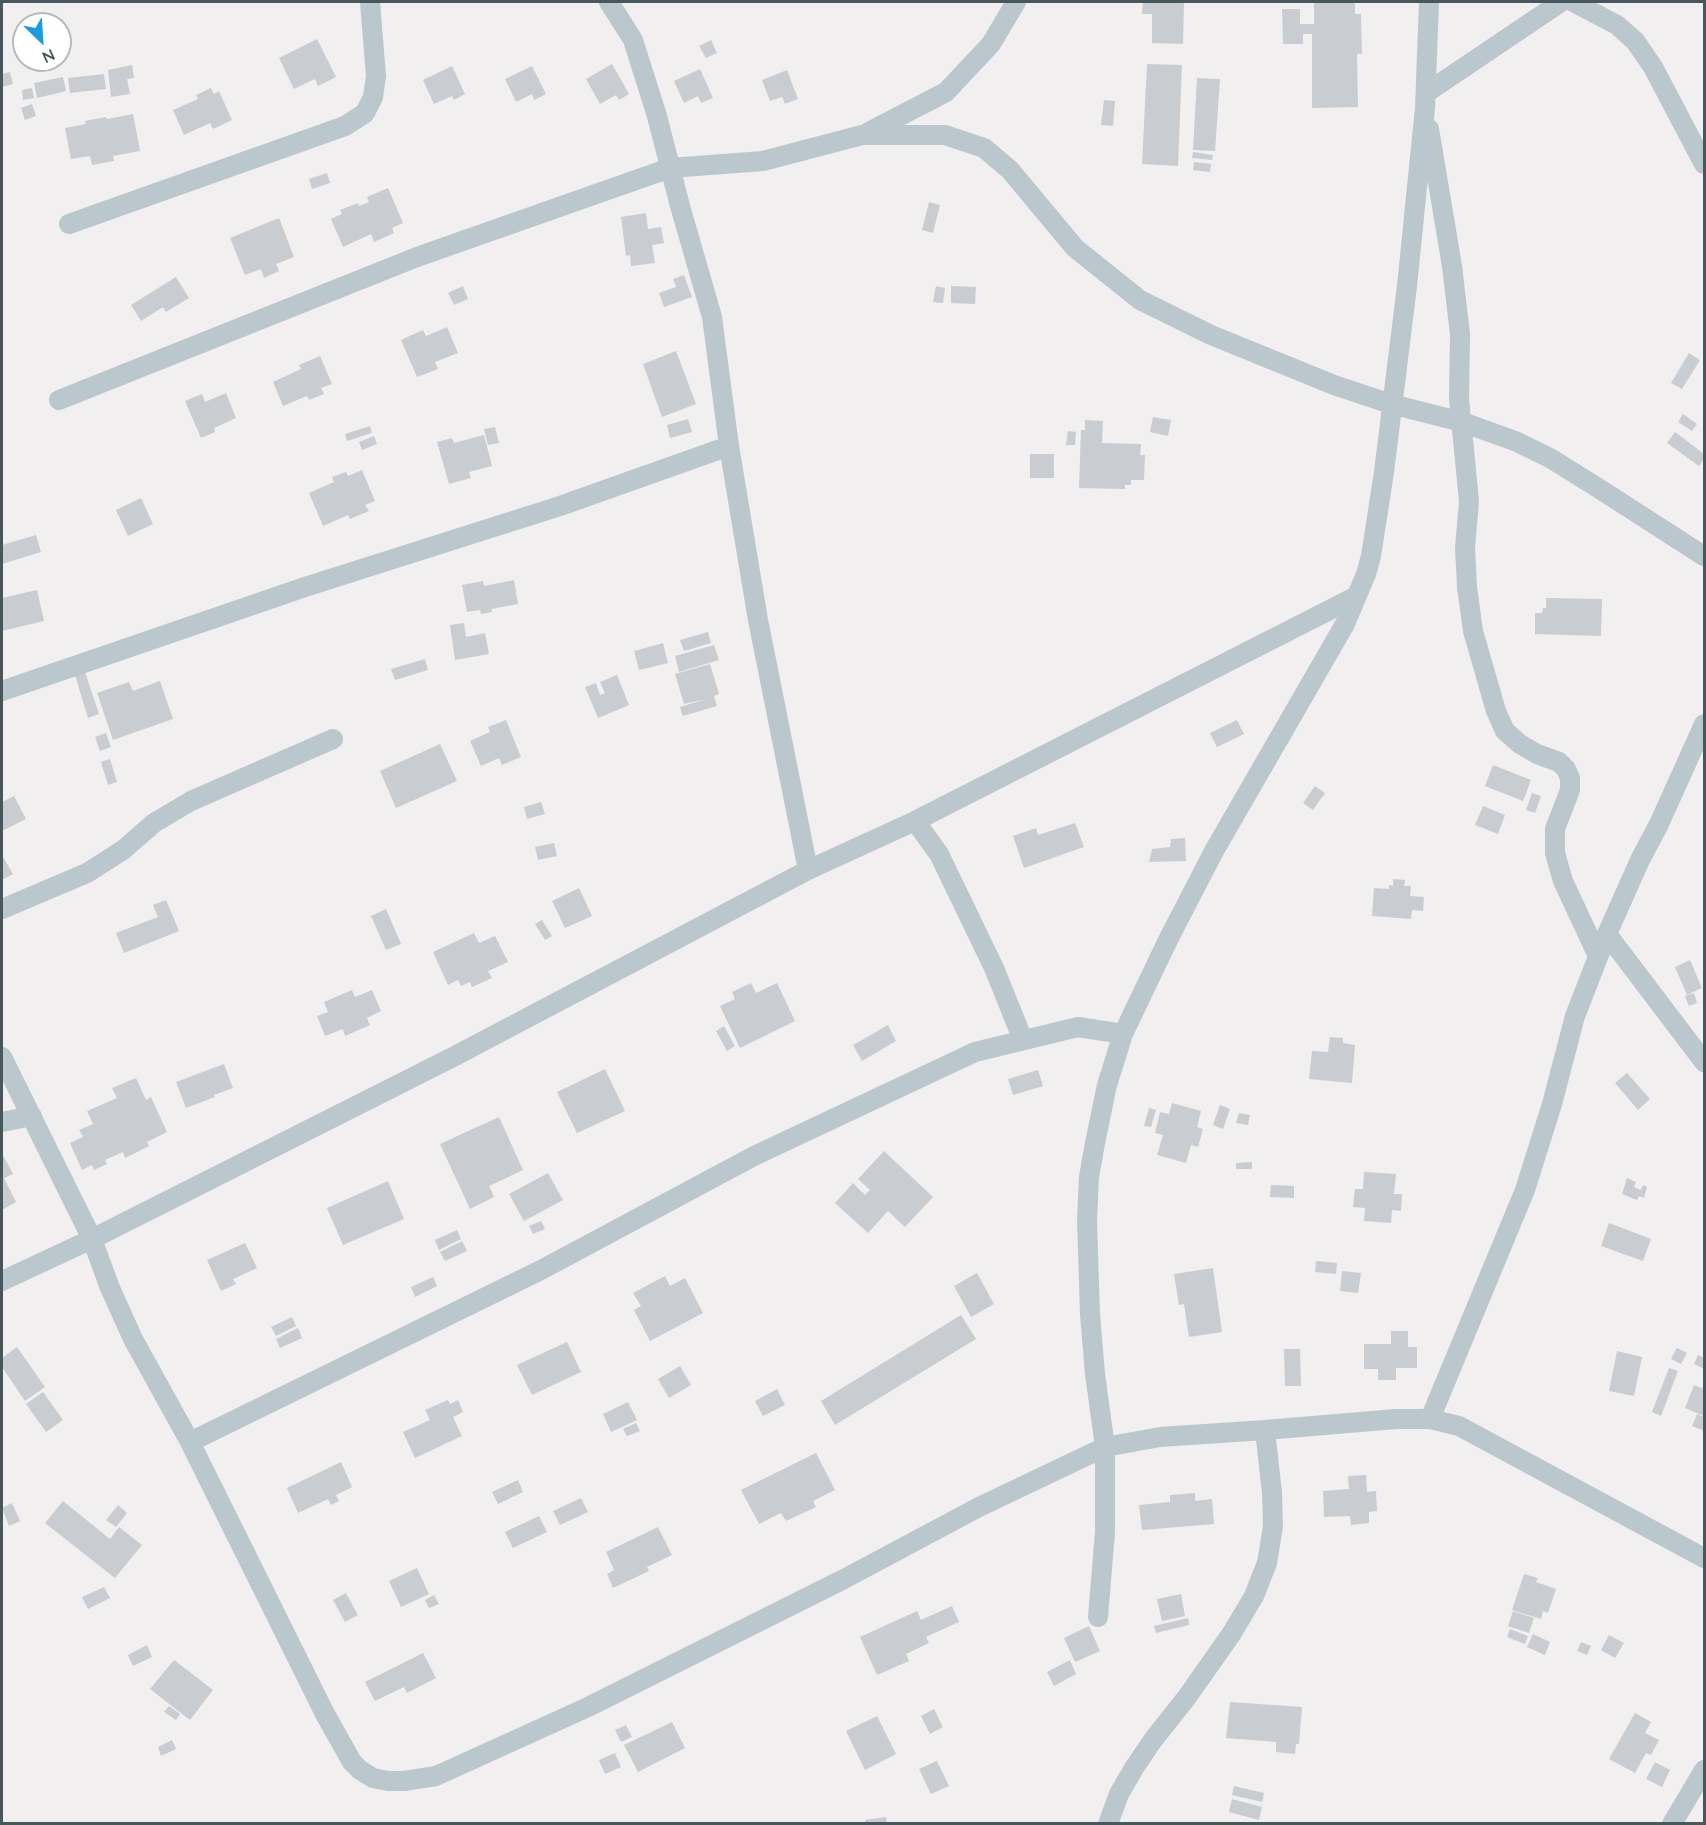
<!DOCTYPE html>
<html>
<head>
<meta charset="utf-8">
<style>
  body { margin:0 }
  #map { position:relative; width:1706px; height:1825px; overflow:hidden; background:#f1efef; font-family:Quicksand,sans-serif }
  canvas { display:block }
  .frame { position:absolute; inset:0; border:3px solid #47575c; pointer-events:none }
  .north { position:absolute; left:12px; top:12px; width:60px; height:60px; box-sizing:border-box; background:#fff; border:2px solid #b5bcbe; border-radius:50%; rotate:155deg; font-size:16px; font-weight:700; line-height:24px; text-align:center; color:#47575c }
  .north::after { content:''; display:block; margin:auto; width:21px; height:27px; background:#1b9cdf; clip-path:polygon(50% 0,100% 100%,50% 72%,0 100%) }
</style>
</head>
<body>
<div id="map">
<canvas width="1706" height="1825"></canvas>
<div class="frame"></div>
<div class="north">N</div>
</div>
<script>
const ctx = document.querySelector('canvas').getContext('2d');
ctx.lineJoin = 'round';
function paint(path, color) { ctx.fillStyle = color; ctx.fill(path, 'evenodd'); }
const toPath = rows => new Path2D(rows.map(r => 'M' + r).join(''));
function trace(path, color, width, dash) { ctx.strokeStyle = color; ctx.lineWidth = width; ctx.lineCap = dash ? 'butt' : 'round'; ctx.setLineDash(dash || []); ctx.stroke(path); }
paint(toPath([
  [1143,2,1184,2,1183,44,1152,43,1152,14,1142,14],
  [1314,2,1355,2,1355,14,1361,14,1362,54,1357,54,1358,107,1312,108,1312,34,1303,34,1303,44,1283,44,1282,9,1300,9,1300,24,1314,24],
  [317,39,336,77,318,86,315,79,294,89,279,58],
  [711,40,717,53,706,58,699,46],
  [612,64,629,94,619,100,616,95,600,104,586,79],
  [1147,64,1182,65,1178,166,1142,164],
  [132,65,134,78,127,79,130,94,111,97,108,70],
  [452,66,465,94,454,100,452,96,434,104,423,80],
  [532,66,546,94,534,100,532,94,516,102,505,79],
  [700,69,713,98,701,103,698,96,684,103,674,81],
  [787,70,798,99,785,104,782,97,770,101,762,80],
  [10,72,13,84,2,87,2,74],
  [104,74,106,89,70,93,68,78],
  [63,77,66,91,37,98,34,83],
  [1197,78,1220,79,1215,151,1193,150],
  [32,88,34,98,23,100,22,90],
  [211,88,214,94,219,91,232,120,213,129,210,123,184,135,173,110,198,99,196,95],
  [1104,100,1115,101,1113,126,1101,125],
  [32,104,36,116,25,120,21,108],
  [133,114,140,151,113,156,114,161,92,165,90,156,71,159,65,128,86,124,85,121,106,117,107,119],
  [1193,152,1213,155,1212,160,1192,158],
  [1194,162,1211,164,1210,172,1193,170],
  [327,173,330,183,312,189,309,179],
  [388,188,403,223,392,228,394,233,374,242,371,234,343,247,331,219,342,214,340,210,358,203,359,206,369,202,367,197],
  [929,202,940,205,933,233,922,230],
  [646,213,648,229,661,227,664,243,652,245,655,263,631,266,630,255,626,256,621,217],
  [279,218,294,257,276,264,279,271,264,278,261,269,245,275,230,238],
  [684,275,692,297,664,307,659,293,676,287,673,279],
  [176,277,189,298,166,312,163,307,141,321,131,305],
  [463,286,468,299,454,305,448,293],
  [936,286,945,288,943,303,933,302],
  [951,286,976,287,975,304,951,303],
  [447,327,458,353,435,362,438,369,417,377,401,340,423,330,426,336],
  [676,351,696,404,662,417,643,364],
  [1689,353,1700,360,1682,389,1671,383],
  [320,356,332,384,321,388,324,394,309,400,307,396,283,406,273,382,301,369,299,365],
  [226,393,236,418,214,428,215,432,201,438,185,401,202,394,205,402],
  [1683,414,1697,424,1692,431,1678,422],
  [1153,417,1171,420,1168,436,1150,432],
  [688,419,692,432,670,438,667,425],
  [1085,420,1103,421,1102,443,1141,444,1140,455,1145,455,1144,480,1131,480,1131,485,1125,485,1125,489,1079,488,1081,430,1085,430],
  [370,426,372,433,347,441,345,434],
  [495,427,499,443,488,445,484,429],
  [1068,431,1076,432,1075,445,1066,445],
  [1675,432,1704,454,1704,459,1699,466,1667,443],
  [484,435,492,466,469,472,471,478,449,484,437,442,452,438,454,443],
  [374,436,377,444,362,450,359,442],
  [1030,454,1054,454,1054,478,1030,478],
  [362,470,375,501,365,505,369,511,350,519,348,515,323,526,309,493,334,482,332,477,346,472,348,476],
  [141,498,153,524,128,536,116,510],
  [36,535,41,552,2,564,2,545],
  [514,580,518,604,491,609,492,612,481,614,480,610,467,612,462,585,483,581,484,586],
  [37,590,44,621,2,631,2,598],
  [1546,598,1602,599,1601,636,1535,634,1535,613,1542,613,1543,608,1546,608],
  [464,623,466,637,485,633,489,654,455,660,450,625],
  [708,632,711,643,684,651,680,640],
  [663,643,668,663,639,670,634,651],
  [714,645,719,660,679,672,675,656],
  [425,659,428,670,395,680,391,669],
  [710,664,719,694,714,696,717,706,683,716,680,707,706,699,684,704,675,674],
  [85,672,99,714,88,718,75,675],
  [617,675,629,705,598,718,585,687,596,683,600,695,605,693,600,682],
  [160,681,173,719,113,740,97,693,129,682,133,691],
  [506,720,521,757,502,765,499,758,481,766,470,741,490,732,488,727],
  [1237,720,1244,734,1217,747,1210,733],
  [106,733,111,747,100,751,95,737],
  [440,744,457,781,396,808,380,771],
  [110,759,117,782,108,785,101,762],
  [1493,765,1531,780,1523,801,1485,786],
  [1315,786,1325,793,1313,810,1303,803],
  [1532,793,1541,796,1535,813,1526,810],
  [14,796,26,819,2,831,2,802],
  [541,802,545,814,527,819,524,807],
  [1483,806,1505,815,1498,834,1475,825],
  [1075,823,1084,847,1024,868,1013,836,1036,828,1038,835],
  [1185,838,1186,861,1149,862,1152,849,1170,847,1171,839],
  [554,843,557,856,538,860,535,847],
  [2,855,13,874,2,880],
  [1393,879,1405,880,1404,886,1411,886,1410,896,1424,897,1423,911,1412,910,1411,919,1372,916,1374,888,1389,889,1389,885,1393,886],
  [579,888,592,916,565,928,552,901],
  [166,900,179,931,124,953,116,933,158,917,153,905],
  [386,909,401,944,386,950,371,916],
  [542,920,552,936,545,940,535,924],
  [474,933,479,943,495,936,508,962,488,971,492,978,472,987,470,982,461,986,458,980,448,985,433,952],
  [1690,960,1702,988,1687,995,1675,967],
  [751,983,756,993,777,983,795,1021,740,1048,720,1006,735,999,732,992],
  [352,990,355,997,372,990,381,1011,367,1018,370,1025,345,1036,343,1029,325,1036,317,1016,328,1012,324,1002],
  [1694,993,1697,1003,1689,1006,1685,996],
  [888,1025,896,1041,862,1061,853,1045],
  [724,1026,735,1046,727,1051,716,1031],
  [1330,1037,1343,1038,1343,1043,1355,1045,1352,1083,1309,1079,1312,1051,1328,1052],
  [224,1064,233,1088,214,1095,215,1097,186,1108,176,1082],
  [605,1069,625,1111,577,1133,557,1092],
  [1038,1070,1043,1086,1013,1095,1008,1079],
  [1627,1073,1650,1099,1638,1110,1615,1083],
  [136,1078,146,1100,151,1097,167,1132,147,1142,149,1146,125,1158,123,1152,105,1160,107,1164,94,1170,92,1165,82,1170,70,1143,83,1137,79,1130,93,1124,87,1111,117,1098,112,1088],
  [1172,1103,1201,1111,1197,1127,1203,1129,1198,1147,1191,1145,1186,1163,1157,1155,1163,1135,1155,1133,1160,1112,1169,1114],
  [1220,1105,1230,1109,1223,1129,1213,1125],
  [1149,1108,1156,1110,1151,1127,1144,1126],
  [1239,1113,1250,1115,1248,1125,1236,1123],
  [499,1117,523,1170,489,1186,494,1197,470,1209,440,1144],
  [884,1151,933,1197,905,1227,888,1211,868,1233,835,1203,853,1183,865,1195,870,1190,858,1179],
  [3,1155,13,1174,4,1178,16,1202,2,1210,2,1156],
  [1252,1162,1252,1169,1236,1169,1236,1163],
  [1364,1172,1396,1174,1394,1194,1402,1194,1401,1211,1392,1210,1391,1223,1364,1221,1365,1208,1353,1207,1355,1189,1363,1189],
  [548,1173,563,1200,524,1221,509,1194],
  [1627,1178,1636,1182,1634,1187,1641,1190,1643,1185,1647,1187,1644,1198,1639,1196,1637,1200,1622,1194],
  [388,1181,404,1219,343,1245,327,1208],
  [1271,1185,1294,1186,1294,1198,1270,1197],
  [541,1221,545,1229,533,1234,529,1226],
  [1609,1223,1651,1239,1643,1261,1601,1246],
  [457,1230,461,1239,439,1250,435,1240],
  [462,1241,467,1251,445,1261,440,1252],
  [245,1243,257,1268,233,1279,236,1284,221,1291,207,1260],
  [1316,1261,1337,1263,1336,1274,1315,1272],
  [1213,1268,1222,1332,1189,1337,1184,1304,1179,1305,1174,1274],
  [1342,1271,1361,1273,1358,1293,1340,1291],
  [977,1273,994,1304,971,1317,954,1286],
  [665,1276,670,1286,685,1278,703,1313,650,1341,634,1310,641,1306,633,1293],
  [433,1277,437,1286,415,1297,411,1287],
  [961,1315,976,1339,835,1425,821,1401],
  [292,1317,296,1326,276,1336,271,1327],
  [298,1328,302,1338,280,1348,276,1339],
  [1391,1331,1408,1331,1408,1347,1417,1347,1417,1368,1396,1368,1396,1380,1378,1380,1378,1369,1364,1369,1364,1344,1391,1344],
  [567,1342,581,1372,532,1395,517,1365],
  [17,1347,45,1387,25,1401,2,1367,2,1358],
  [1677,1348,1687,1353,1681,1364,1671,1359],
  [1284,1349,1300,1349,1301,1386,1285,1386],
  [1617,1351,1642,1357,1634,1396,1609,1391],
  [1698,1355,1704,1358,1704,1369,1694,1364],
  [680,1366,691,1385,669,1398,658,1379],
  [1669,1368,1678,1371,1661,1416,1652,1412],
  [1694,1385,1704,1389,1704,1416,1685,1408],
  [777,1389,785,1405,763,1416,755,1401],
  [43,1392,63,1420,46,1432,26,1404],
  [448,1400,450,1404,458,1400,463,1412,453,1417,462,1436,415,1458,403,1432,430,1420,425,1410],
  [628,1402,637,1420,611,1432,603,1414],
  [1697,1414,1704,1417,1704,1431,1692,1426],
  [636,1423,640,1431,627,1436,623,1429],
  [816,1453,835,1490,813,1501,816,1507,786,1521,781,1513,759,1524,741,1490],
  [341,1462,352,1487,336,1495,339,1501,331,1505,328,1499,298,1513,287,1488],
  [1366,1475,1367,1492,1376,1491,1377,1511,1369,1512,1369,1523,1351,1525,1350,1516,1324,1517,1323,1491,1349,1489,1348,1476],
  [518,1480,523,1492,498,1504,492,1492],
  [1195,1493,1195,1501,1212,1499,1214,1524,1142,1530,1139,1505,1170,1502,1170,1495],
  [581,1498,588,1512,560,1525,553,1511],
  [63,1501,110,1539,119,1527,142,1545,115,1578,45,1523],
  [12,1503,20,1521,9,1526,2,1508],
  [118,1505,127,1513,116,1527,106,1520],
  [539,1516,547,1532,513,1548,505,1532],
  [658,1527,672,1555,647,1567,649,1571,613,1588,607,1574,614,1570,606,1552],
  [417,1568,429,1594,401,1607,389,1581],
  [1524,1574,1538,1578,1536,1582,1556,1589,1548,1613,1543,1611,1541,1619,1512,1610],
  [104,1587,110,1598,88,1609,82,1597],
  [346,1593,358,1615,345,1622,333,1600],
  [1181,1594,1185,1616,1162,1621,1157,1599],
  [434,1595,439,1604,429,1608,425,1600],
  [952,1606,959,1622,926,1637,929,1643,906,1654,909,1661,877,1675,860,1637,917,1611,921,1620],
  [1513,1611,1534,1618,1529,1633,1508,1626],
  [1188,1618,1189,1625,1156,1633,1154,1626],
  [1089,1626,1100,1651,1075,1662,1064,1638],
  [1510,1629,1528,1636,1525,1644,1507,1637],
  [1533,1634,1550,1642,1545,1655,1527,1647],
  [1609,1635,1624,1643,1615,1658,1601,1650],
  [1581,1642,1591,1646,1587,1655,1577,1651],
  [147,1645,152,1657,133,1666,128,1655],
  [423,1653,436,1678,407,1693,404,1687,375,1701,365,1682],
  [174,1660,213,1690,190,1720,150,1689],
  [1070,1660,1076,1674,1054,1686,1047,1672],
  [1230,1702,1302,1707,1299,1744,1296,1744,1295,1754,1276,1752,1276,1742,1226,1738],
  [169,1706,180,1714,176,1720,164,1712],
  [934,1709,943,1727,930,1734,921,1716],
  [1635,1713,1651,1722,1645,1733,1659,1740,1651,1755,1646,1753,1635,1773,1609,1759],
  [877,1716,896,1754,865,1770,846,1731],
  [672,1722,685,1748,638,1772,624,1745],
  [626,1725,632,1737,621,1742,615,1730],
  [172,1740,176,1749,161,1756,158,1747],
  [615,1753,621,1767,605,1774,599,1760],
  [937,1761,949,1786,931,1794,919,1769],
  [1655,1762,1670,1770,1662,1787,1646,1779],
  [1234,1786,1264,1793,1262,1802,1232,1795],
  [1232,1799,1262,1807,1259,1820,1229,1812],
  [886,1817,887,1824,865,1824,865,1820]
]), '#c9cdd1');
trace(toPath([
  [609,2,633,40,657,116,680,206,712,317,729,446,758,620,808,870],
  [1573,2,1617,25,1635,41,1653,67,1704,164],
  [1426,93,1561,2],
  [1429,129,1452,266,1460,334,1459,399,1469,501,1465,548,1467,587,1473,631,1496,711,1505,731,1520,744,1537,754,1559,762,1566,769,1570,778,1570,790,1555,829,1555,853,1563,881,1598,956],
  [867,133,946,92,991,44,1016,2],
  [69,224,345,126,365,113,373,97,376,76,370,2],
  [59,400,417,257,670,168,763,161,862,135,945,135,984,148,1010,170,1075,248,1140,300,1211,335,1334,385,1391,404,1462,422,1515,441,1550,458,1595,486,1704,556],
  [2,691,305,587,560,506,729,446],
  [915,821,939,854,994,968,1023,1040],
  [2,909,87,873,123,850,154,823,191,801,333,739],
  [1607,934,1704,1062],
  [2,1057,92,1239,2,1281],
  [2,1122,32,1116],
  [1430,1419,1525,1190,1552,1104,1575,1016,1607,934,1640,860,1659,824,1704,724],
  [1265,1430,1396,1419,1430,1419,1459,1426,1704,1558],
  [190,1442,541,1270,754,1156,975,1052,1078,1027,1123,1034],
  [1098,1617,1105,1532,1105,1447,1095,1374,1090,1314,1087,1220,1089,1177,1095,1143,1107,1085,1123,1034,1169,938,1214,851,1345,624,1366,574,1371,556,1384,472,1407,286,1425,108,1429,2],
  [1108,1824,1119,1794,1134,1768,1153,1740,1187,1697,1232,1633,1254,1596,1267,1563,1273,1526,1272,1493,1265,1430,1160,1437,1105,1447,979,1507,844,1579,588,1707,436,1776,404,1781,388,1781,373,1778,360,1770,352,1762,325,1714,190,1442,133,1339,110,1288,92,1239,453,1057,808,870,915,821,1355,597],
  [1672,1824,1704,1770]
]), '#bac7cc', 20);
</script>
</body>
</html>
